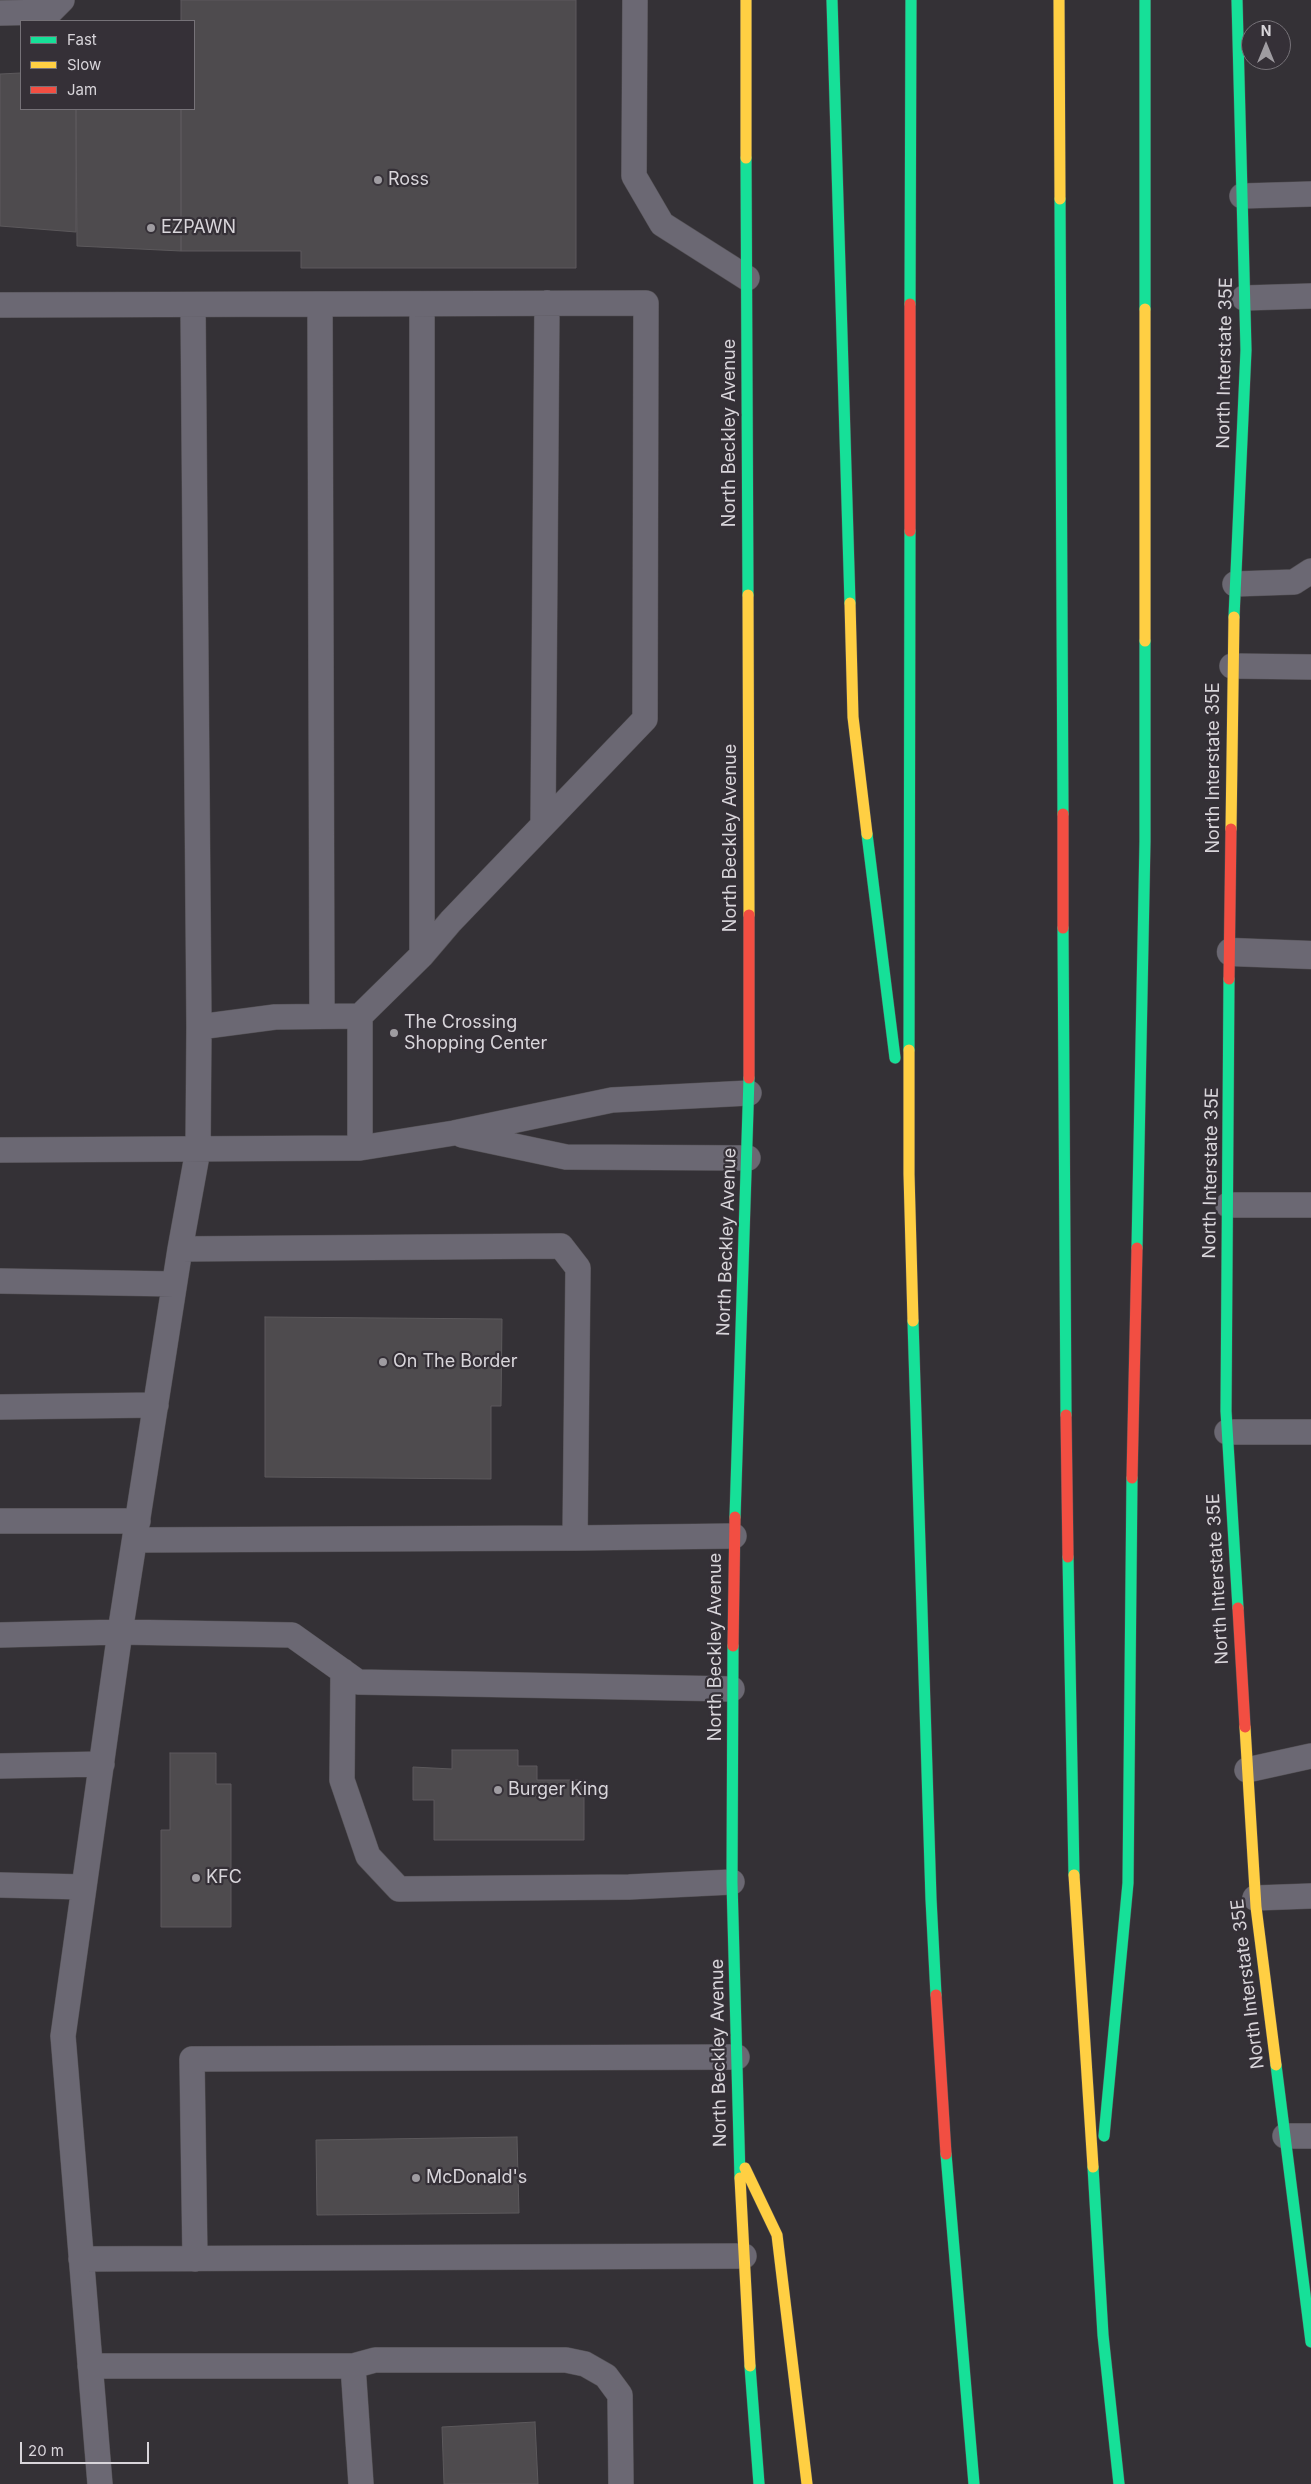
<!DOCTYPE html>
<html>
<head>
<meta charset="utf-8">
<style>
  body { margin:0 }
  #map { position:relative; width:1311px; height:2484px; overflow:hidden; background:#343136; font-family:Inter,sans-serif }
  canvas { display:block }
  .legend { position:absolute; left:20px; top:20px; width:175px; height:90px; box-sizing:border-box; background:#353037; border:1px solid #767278; margin:0; padding:6px 9px; list-style:none; font-size:15px; color:#d8d5da }
  .legend li { display:flex; align-items:center; gap:10px; height:25px }
  .legend b { width:25px; border:1px solid #767278 }
  .north { position:absolute; left:1241px; top:20px; width:50px; height:50px; box-sizing:border-box; background:#353037; border:1px solid #767278; border-radius:50%; rotate:0deg; font-size:14px; font-weight:700; line-height:20px; text-align:center; color:#d8d5da }
  .north::after { content:''; display:block; margin:auto; width:18px; height:22px; background:#9f9ca1; clip-path:polygon(50% 0,100% 100%,50% 72%,0 100%) }
  .scale { position:absolute; left:20px; top:2442px; width:129px; height:22px; box-sizing:border-box; border:2px solid #d8d5da; border-top:0; padding-left:6px; font-size:15px; line-height:18px; white-space:nowrap; color:#d8d5da; -webkit-text-stroke:4px #353037; paint-order:stroke }
</style>
</head>
<body>
<div id="map">
<canvas width="1311" height="2484"></canvas>
<ul class="legend">
<li><b style="height:6px;background:#16e098"></b>Fast</li>
<li><b style="height:6px;background:#ffcf43"></b>Slow</li>
<li><b style="height:6px;background:#f24e42"></b>Jam</li>
</ul>
<div class="north">N</div>
<div class="scale">20 m</div>
</div>
<script>
const ctx = document.querySelector('canvas').getContext('2d');
ctx.lineJoin = 'round';
function paint(path, color) { ctx.fillStyle = color; ctx.fill(path, 'evenodd'); }
const toPath = rows => new Path2D(rows.map(r => 'M' + r).join(''));
function trace(path, color, width, dash) { ctx.strokeStyle = color; ctx.lineWidth = width; ctx.lineCap = dash ? 'butt' : 'round'; ctx.setLineDash(dash || []); ctx.stroke(path); }
function drawText(font, color, halo, rows, align = 'center') {
  ctx.font = font + ' Inter,sans-serif'; ctx.lineWidth = 4.5; ctx.setLineDash([]); ctx.textBaseline = 'middle'; ctx.strokeStyle = halo; ctx.fillStyle = color; for (const [text, x, y, turn = 0] of rows) {
    ctx.save(); ctx.translate(x, y); ctx.rotate((+turn || 0) * Math.PI / 180); ctx.textAlign = isNaN(turn) ? turn : align; if (halo) ctx.strokeText(text, 0, 0); ctx.fillText(text, 0, 0); ctx.restore();
  }
}
const building = toPath([
  [181,0,576,0,576,268,301,268,301,251,181,251,181,109,194,109,194,21,181,21,181,0],
  [21,73,21,109,76,109,76,232,0,226,0,74,21,73],
  [76,109,181,109,181,251,77,246,76,109],
  [265,1317,502,1319,501,1406,491,1406,491,1479,265,1477,265,1317],
  [452,1750,518,1750,518,1766,537,1766,537,1780,584,1780,584,1840,434,1840,434,1800,413,1800,413,1767,452,1769,452,1750],
  [170,1753,216,1753,216,1784,231,1784,231,1927,161,1927,161,1830,170,1830,170,1753],
  [517,2137,519,2213,317,2215,316,2140,517,2137],
  [535,2422,538,2484,444,2484,442,2427,535,2422]
]);
paint(building, '#4e4b4e');
trace(building, '#5c595c', 1);
const lane = toPath([
  [635,0,634,176,662,224,747,278],
  [0,13,50,12,62,0],
  [1242,196,1311,194],
  [1244,298,1311,296],
  [0,305,646,303,645,719,451,921,422,955,360,1016,360,1148],
  [320,306,322,1015],
  [1235,584,1294,582,1311,571],
  [1232,666,1311,667],
  [543,825,547,303],
  [422,955,422,305],
  [199,1027,275,1017,360,1016],
  [462,1135,566,1157,748,1158],
  [0,1150,360,1148,454,1133,612,1100,749,1093],
  [1228,1205,1311,1205],
  [180,1249,198,1150,199,1027,193,305],
  [0,1281,174,1284],
  [0,1407,156,1405],
  [1227,1432,1311,1432],
  [0,1521,138,1521],
  [575,1538,734,1536],
  [0,1635,120,1632,180,1249,561,1246,578,1268,575,1538,135,1540],
  [343,1671,342,1780,368,1856,399,1889,629,1887,732,1882],
  [0,1766,102,1764],
  [1247,1770,1311,1756],
  [0,1885,84,1887],
  [1255,1898,1311,1896],
  [1285,2136,1311,2136],
  [81,2259,744,2256],
  [195,2259,192,2059,737,2057],
  [90,2366,353,2366,361,2484],
  [353,2366,375,2360,566,2360,585,2364,606,2376,620,2395,621,2484],
  [100,2484,63,2036,120,1632,292,1635,358,1682,732,1689]
]);
const street = toPath([
  [1231,952,1311,955]
]);
const fast = toPath([
  [832,0,850,603],
  [1145,0,1145,309],
  [746,158,748,595],
  [1060,199,1063,814],
  [910,304,911,0],
  [1234,617,1246,350,1237,0],
  [867,834,895,1058],
  [1063,928,1066,1415],
  [1229,979,1226,1411,1238,1608],
  [909,1050,910,531],
  [1137,1248,1145,841,1145,641],
  [913,1321,931,1899,936,1995],
  [735,1517,749,1078],
  [1068,1557,1074,1875],
  [733,1646,732,1882,740,2178],
  [1276,2065,1311,2342],
  [1104,2136,1128,1883,1132,1478],
  [946,2154,974,2484],
  [1093,2167,1103,2335,1119,2484],
  [750,2366,759,2484]
]);
const slow = toPath([
  [746,0,746,158],
  [1059,0,1060,199],
  [1145,309,1145,641],
  [748,595,749,915],
  [850,603,853,717,867,834],
  [1231,829,1234,617],
  [909,1050,909,1174,913,1321],
  [1245,1727,1256,1907,1276,2065],
  [1074,1875,1093,2167],
  [745,2168,777,2235,807,2484],
  [740,2178,750,2366]
]);
const jam = toPath([
  [910,531,910,304],
  [1063,814,1063,928],
  [749,915,749,1078],
  [1229,979,1231,829],
  [1066,1415,1068,1557],
  [1132,1478,1137,1248],
  [1238,1608,1245,1727],
  [733,1646,735,1517],
  [936,1995,946,2154]
]);
trace(lane, '#524f53', 26);
trace(street, '#524f53', 29);
trace(fast, '#524f53', 12);
trace(slow, '#524f53', 12);
trace(jam, '#524f53', 12);
trace(lane, '#6b6873', 25);
trace(street, '#6b6873', 28);
trace(fast, '#16e098', 11);
trace(slow, '#ffcf43', 11);
trace(jam, '#f24e42', 11);
for (const [x, y, r, color] of [
  [378,180,5,"#9f9ca1"],
  [151,228,5,"#9f9ca1"],
  [394,1033,5,"#9f9ca1"],
  [383,1362,5,"#9f9ca1"],
  [498,1790,5,"#9f9ca1"],
  [196,1878,5,"#9f9ca1"],
  [416,2178,5,"#9f9ca1"]
]) { const dot = new Path2D(); dot.arc(x, y, r, 0, 2 * Math.PI); ctx.fillStyle = color; ctx.fill(dot); trace(dot, '#353037', 2); }
drawText('18px', '#d8d5da', '#353037', [
  ["Ross",388,180],
  ["EZPAWN",161,228],
  ["The Crossing",404,1023],
  ["Shopping Center",404,1044],
  ["On The Border",393,1362],
  ["Burger King",508,1790],
  ["KFC",206,1878],
  ["McDonald's",426,2178]
], 'left');
drawText('18px', '#d8d5da', '#353037', [
  ["North Interstate 35E",1225,363,-89],
  ["North Beckley Avenue",730,433,-90],
  ["North Interstate 35E",1214,768,-90],
  ["North Beckley Avenue",731,838,-90],
  ["North Interstate 35E",1211,1173,-89],
  ["North Beckley Avenue",727,1242,-88],
  ["North Interstate 35E",1218,1579,-93],
  ["North Beckley Avenue",716,1647,-90],
  ["North Interstate 35E",1248,1984,-97],
  ["North Beckley Avenue",719,2053,-91]
]);
</script>
</body>
</html>
